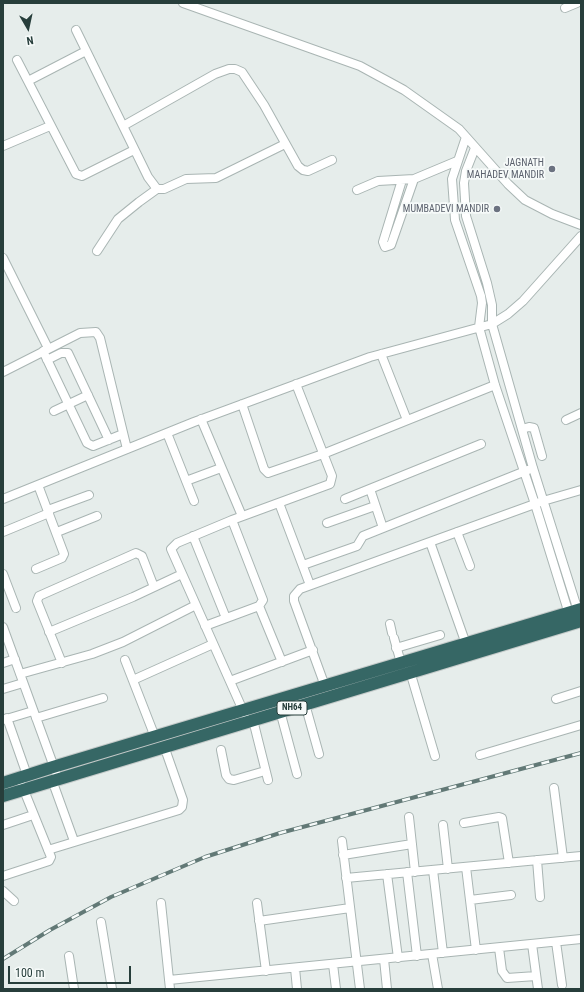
<!DOCTYPE html>
<html>
<head>
<meta charset="utf-8">
<style>
  body { margin:0 }
  #map { position:relative; width:584px; height:992px; overflow:hidden; background:#e6edeb; font-family:"Roboto Condensed",sans-serif }
  canvas { display:block }
  .frame { position:absolute; inset:0; border:4px solid #273e3b; pointer-events:none }
  .north { position:absolute; left:8px; top:8px; width:40px; height:40px; -webkit-text-stroke:3px #f6faf9; paint-order:stroke; rotate:171deg; font-size:11px; font-weight:700; line-height:16px; text-align:center; color:#273e3b }
  .north::after { content:''; display:block; margin:auto; width:14px; height:18px; background:#273e3b; clip-path:polygon(50% 0,100% 100%,50% 72%,0 100%) }
  .scale { position:absolute; left:8px; top:966px; width:123px; height:18px; box-sizing:border-box; border:2px solid #273e3b; border-top:0; padding-left:5px; font-size:12px; line-height:14px; white-space:nowrap; color:#273e3b; -webkit-text-stroke:3px #f6faf9; paint-order:stroke }
</style>
</head>
<body>
<div id="map">
<canvas width="584" height="992"></canvas>
<div class="frame"></div>
<div class="north">N</div>
<div class="scale">100 m</div>
</div>
<script>
const ctx = document.querySelector('canvas').getContext('2d');
ctx.lineJoin = 'round';
const toPath = rows => new Path2D(rows.map(r => 'M' + r).join(''));
function trace(path, color, width, dash) { ctx.strokeStyle = color; ctx.lineWidth = width; ctx.lineCap = dash ? 'butt' : 'round'; ctx.setLineDash(dash || []); ctx.stroke(path); }
function drawText(font, color, halo, rows, align = 'center') {
  ctx.font = font + ' "Roboto Condensed",sans-serif'; ctx.lineWidth = 3.5; ctx.setLineDash([]); ctx.textBaseline = 'middle'; ctx.strokeStyle = halo; ctx.fillStyle = color; for (const [text, x, y, turn = 0] of rows) {
    ctx.save(); ctx.translate(x, y); ctx.rotate((+turn || 0) * Math.PI / 180); ctx.textAlign = isNaN(turn) ? turn : align; if (halo) ctx.strokeText(text, 0, 0); ctx.fillText(text, 0, 0); ctx.restore();
  }
}
const minor = toPath([
  [183,3,360,66,404,90,459,129,508,184,525,200,552,214,581,225],
  [565,8,577,3],
  [76,30,148,177,157,189,164,189,186,179,216,178,285,144],
  [17,60,76,174,82,176,134,150],
  [28,81,86,51],
  [123,126,215,74,229,69,235,69,242,72,264,105,298,166,303,170,308,171,332,160],
  [466,137,452,179,455,220,481,296,482,303,479,327,495,385,535,504,570,617],
  [3,146,50,126],
  [475,148,466,171,464,183,466,216,487,283,492,305,492,324,533,468,579,614],
  [402,180,383,242,385,247,391,245,414,179],
  [357,190,378,181,414,179,457,161],
  [97,251,118,219,139,202,157,189],
  [3,258,48,348],
  [43,351,87,443,93,446,123,434],
  [381,354,407,420],
  [47,360,61,353,68,353,109,440],
  [3,372,80,333,96,332,100,338,127,449],
  [242,404,264,469,268,473,323,454,495,385],
  [54,411,88,395],
  [201,419,242,516],
  [566,420,581,413],
  [522,429,529,427,534,428,542,456],
  [167,433,194,501],
  [186,481,221,468],
  [370,489,383,528],
  [3,499,194,422,370,357,492,324,508,314,523,301,581,236],
  [345,499,481,444],
  [279,503,310,585],
  [48,510,89,495],
  [327,523,375,506],
  [3,532,49,513],
  [57,532,97,516],
  [457,532,470,566],
  [193,536,226,618],
  [430,542,466,644],
  [303,565,357,546,363,536,528,470],
  [36,569,62,558,64,554,38,485],
  [3,574,16,608],
  [259,606,282,662],
  [390,624,392,633],
  [205,626,259,606,263,600,232,520],
  [3,627,58,778],
  [49,632,133,597,182,574],
  [394,638,401,663],
  [396,648,440,635],
  [125,660,155,737],
  [3,663,15,659],
  [62,663,37,601,39,596,136,553,142,556,154,587],
  [409,668,435,756],
  [20,674,92,654,123,642,196,605],
  [133,680,213,644],
  [230,681,313,650],
  [325,686,294,601,294,596,300,589,543,501,581,490],
  [3,689,23,683],
  [556,699,581,691],
  [305,704,319,754],
  [280,711,297,774],
  [245,715,171,549,177,543,232,520,330,484,332,476,296,384],
  [7,718,27,775],
  [36,718,103,698],
  [3,720,33,711],
  [253,720,268,780],
  [221,750,226,775,229,779,234,780,265,771],
  [480,755,581,725],
  [52,780,74,841],
  [554,788,563,858],
  [409,817,415,872],
  [464,823,499,817,502,818,509,863],
  [3,825,33,815],
  [443,825,448,869],
  [342,841,360,989],
  [48,850,179,810,182,807,183,800,164,746],
  [343,855,412,844],
  [537,860,540,897],
  [466,867,476,950],
  [433,870,443,953],
  [407,872,417,956],
  [387,874,398,958],
  [3,876,49,861,51,857,19,778],
  [346,878,581,856],
  [3,891,14,901],
  [470,900,511,895],
  [161,903,170,989],
  [257,903,266,971],
  [259,921,350,908],
  [101,922,112,989],
  [556,942,562,985],
  [532,944,538,989],
  [499,948,502,971,507,978,536,976],
  [432,954,438,989],
  [69,956,74,989],
  [384,959,387,989],
  [333,964,336,989],
  [295,968,297,989],
  [169,980,581,939]
]);
const highway = toPath([
  [3,783,53,767,581,609],
  [3,796,581,621]
]);
trace(minor, '#a9b5b3', 10);
trace(highway, '#c3c9c8', 14);
trace(minor, '#fff', 8);
trace(highway, '#366765', 12);
const rail = toPath([
  [3,959,50,930,111,897,205,857,280,833,581,753]
]);
trace(rail, '#627976', 4);
trace(rail, '#f6faf9', 2.5, [8]);
for (const [x, y, r, color] of [
  [552,169,4,"#6b7280"],
  [497,209,4,"#6b7280"]
]) { const dot = new Path2D(); dot.arc(x, y, r, 0, 2 * Math.PI); ctx.fillStyle = color; ctx.fill(dot); trace(dot, '#f6faf9', 1.5); }
for (const [x, y, w] of [
  [292,708,30]
]) { const box = new Path2D(); box.roundRect(x - w / 2, y - 7, w, 14, 3); ctx.fillStyle = '#f6faf9'; ctx.fill(box); trace(box, '#273e3b', 1); }
drawText('bold 9px', '#273e3b', null, [
  ["NH64",292,708]
]);
drawText('10px', '#5b616d', '#f6faf9', [
  ["JAGNATH",544,163],
  ["MAHADEV MANDIR",544,175],
  ["MUMBADEVI MANDIR",489,209]
], 'right');
</script>
</body>
</html>
